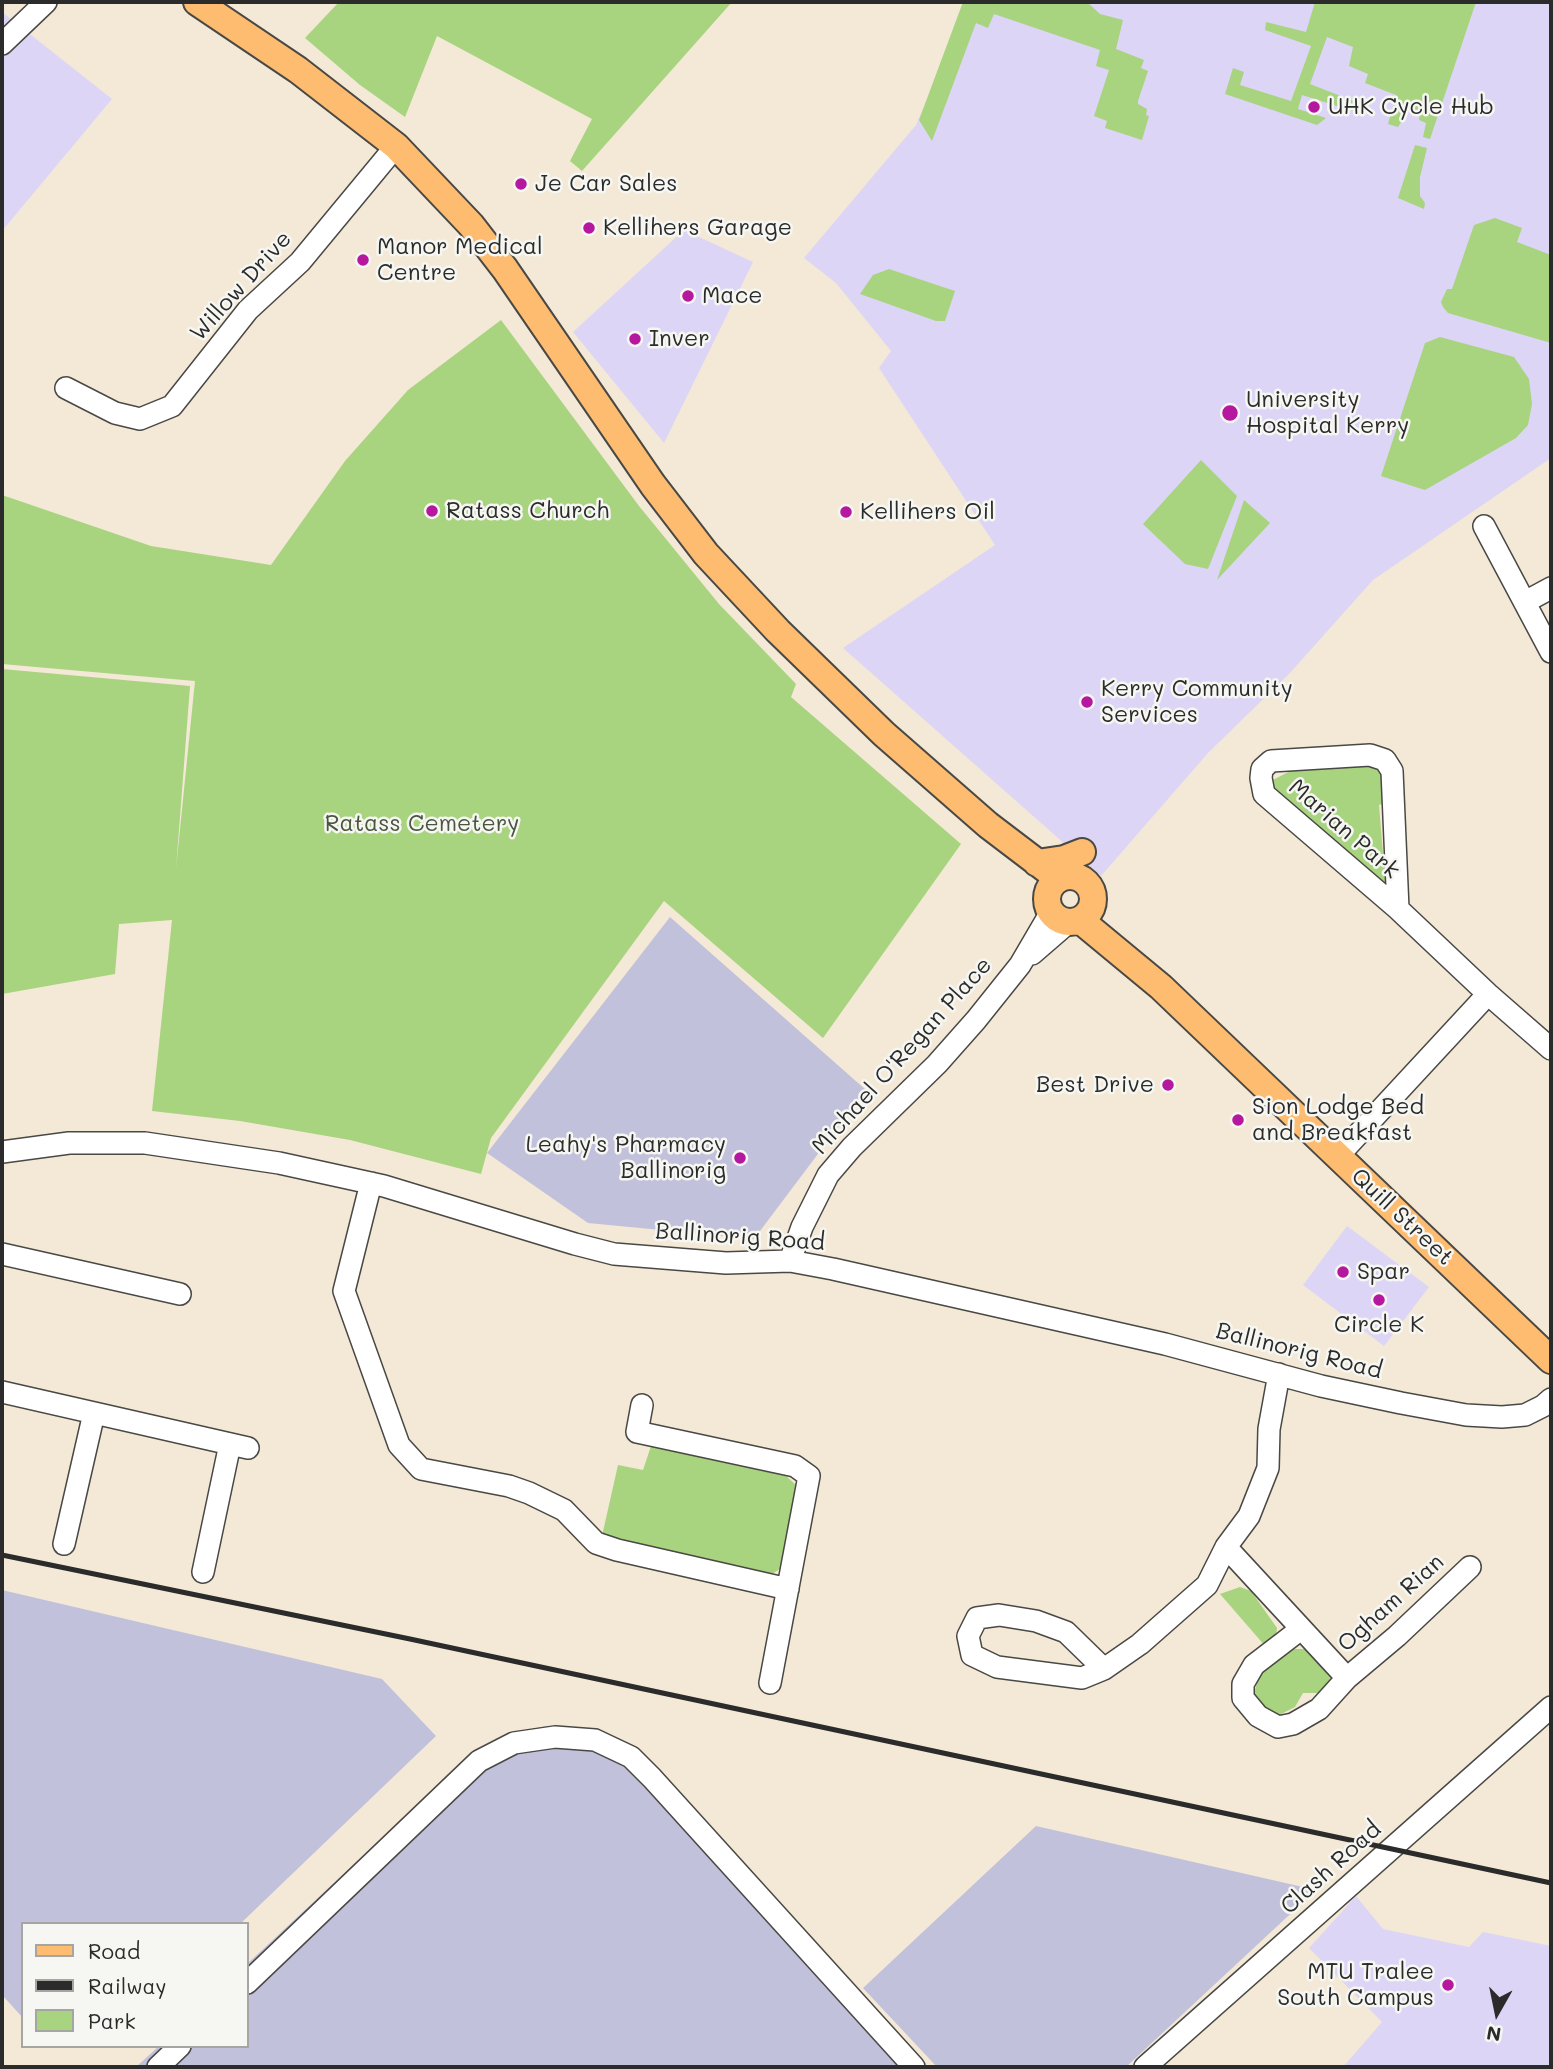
<!DOCTYPE html>
<html>
<head>
<meta charset="utf-8">
<style>
  body { margin:0 }
  #map { position:relative; width:1553px; height:2069px; overflow:hidden; background:#f3e9d6; font-family:Mali,sans-serif }
  canvas { display:block }
  .frame { position:absolute; inset:0; border:4px solid #2b2b2b; pointer-events:none }
  .legend { position:absolute; left:21px; top:1922px; width:228px; height:126px; box-sizing:border-box; background:#f6f6f2; border:2px solid #a5a5a2; margin:0; padding:9px 12px; list-style:none; font-size:21px; color:#2b2b2b }
  .legend li { display:flex; align-items:center; gap:14px; height:35px }
  .legend b { width:35px; border:2px solid #a5a5a2 }
  .north { position:absolute; left:1462px; top:1978px; width:70px; height:70px; -webkit-text-stroke:5px #f6f6f2; paint-order:stroke; rotate:189deg; font-size:19px; font-weight:700; line-height:28px; text-align:center; color:#2b2b2b }
  .north::after { content:''; display:block; margin:auto; width:24px; height:32px; background:#2b2b2b; clip-path:polygon(50% 0,100% 100%,50% 72%,0 100%) }
</style>
</head>
<body>
<div id="map">
<canvas width="1553" height="2069"></canvas>
<div class="frame"></div>
<ul class="legend">
<li><b style="height:9px;background:#fdbc70"></b>Road</li>
<li><b style="height:9px;background:#2b2b2b"></b>Railway</li>
<li><b style="height:19px;background:#a8d37f"></b>Park</li>
</ul>
<div class="north">N</div>
</div>
<script>
const ctx = document.querySelector('canvas').getContext('2d');
ctx.lineJoin = 'round';
function paint(path, color) { ctx.fillStyle = color; ctx.fill(path, 'evenodd'); }
const toPath = rows => new Path2D(rows.map(r => 'M' + r).join(''));
function trace(path, color, width, dash) { ctx.strokeStyle = color; ctx.lineWidth = width; ctx.lineCap = dash ? 'butt' : 'round'; ctx.setLineDash(dash || []); ctx.stroke(path); }
function drawText(font, color, halo, rows, align = 'center') {
  ctx.font = font + ' Mali,sans-serif'; ctx.lineWidth = 5; ctx.setLineDash([]); ctx.textBaseline = 'middle'; ctx.strokeStyle = halo; ctx.fillStyle = color; for (const [text, x, y, turn = 0] of rows) {
    ctx.save(); ctx.translate(x, y); ctx.rotate((+turn || 0) * Math.PI / 180); ctx.textAlign = isNaN(turn) ? turn : align; if (halo) ctx.strokeText(text, 0, 0); ctx.fillText(text, 0, 0); ctx.restore();
  }
}
paint(toPath([
  [970,2,1551,2,1551,458,1373,580,1289,674,1208,753,1101,876,843,648,995,545,879,368,891,351,836,283,804,258,916,125],
  [2,12,112,99,2,231],
  [684,230,753,262,664,443,573,332],
  [1347,1226,1429,1287,1384,1346,1303,1285],
  [1356,1896,1383,1929,1469,1947,1483,1932,1551,1946,1551,2067,1343,2067,1382,2022,1309,1948]
]), '#ddd5f6');
paint(toPath([
  [670,917,866,1090,754,1239,588,1223,487,1153],
  [2,1590,382,1679,436,1736,240,1924,23,1924,22,2017,4,1997,2,1998],
  [547,1726,589,1732,630,1750,832,1960,926,2067,136,2067,159,2046,247,2046,247,1964,471,1755,506,1734],
  [1036,1826,1316,1890,1126,2067,937,2067,863,1988]
]), '#c2c1dc');
paint(toPath([
  [339,2,732,2,582,171,570,161,592,119,437,36,405,117,360,85,305,38],
  [963,2,1087,2,1100,14,1123,20,1116,49,1144,60,1141,68,1148,71,1138,101,1138,104,1147,109,1146,115,1149,116,1142,140,1105,128,1107,121,1094,116,1109,70,1096,66,1100,50,994,14,988,28,976,23,932,141,919,120],
  [1315,2,1476,2,1430,139,1423,137,1426,123,1419,120,1420,113,1409,110,1398,127,1388,124,1396,95,1365,83,1368,74,1349,66,1353,47,1327,37,1310,84,1356,102,1353,111,1302,95,1298,109,1326,118,1317,125,1225,94,1233,68,1244,72,1240,85,1291,101,1311,46,1265,30,1266,22,1306,32],
  [1415,145,1427,148,1420,177,1420,196,1425,203,1424,209,1398,198],
  [1495,218,1522,228,1517,242,1551,255,1551,343,1448,313,1443,307,1441,302,1447,289,1452,289,1474,225],
  [889,269,955,291,945,321,936,321,860,294,873,275],
  [501,320,639,506,719,604,796,684,791,697,961,844,823,1038,664,901,491,1138,481,1174,350,1140,240,1121,152,1111,172,920,119,924,115,974,2,994,2,669,190,686,176,869,195,681,2,664,2,495,151,546,271,565,345,461,408,390],
  [1440,337,1514,357,1529,379,1532,404,1528,425,1516,438,1425,490,1381,476,1425,343],
  [1201,460,1237,496,1208,569,1185,564,1143,524],
  [1244,500,1270,523,1217,580],
  [1368,763,1379,769,1387,787,1387,802,1379,805,1383,854,1391,863,1388,883,1382,884,1271,792,1271,781,1298,767],
  [651,1446,786,1476,796,1485,797,1494,782,1568,770,1575,602,1536,618,1465,643,1470],
  [1240,1587,1251,1591,1277,1628,1276,1636,1266,1647,1220,1594],
  [1294,1649,1307,1649,1330,1678,1330,1684,1327,1690,1318,1693,1303,1693,1295,1707,1277,1716,1257,1704,1254,1693,1259,1676,1281,1655]
]), '#a8d37f');
const minor = toPath([
  [2,44,46,2],
  [66,388,115,413,140,419,172,406,248,310,300,262,396,146],
  [1484,526,1551,652],
  [1525,602,1551,588],
  [1398,909,1392,771,1385,760,1370,755,1271,761,1262,769,1261,778,1264,794,1398,909,1488,994,1551,1049],
  [1032,954,1069,922],
  [2,1152,69,1143,145,1143,279,1163,384,1186,575,1244,614,1254,726,1263,790,1261,833,1269,1165,1344,1321,1386,1401,1403,1466,1415,1502,1417,1525,1415,1543,1406,1551,1399],
  [1337,1157,1488,994],
  [371,1183,344,1291,399,1445,421,1469,509,1486,529,1493,564,1510,596,1543,617,1550,788,1589],
  [2,1254,180,1294],
  [790,1261,802,1227,828,1175,852,1147,937,1064,976,1020,1020,965,1051,912],
  [2,1392,248,1448],
  [642,1405,637,1432,795,1466,809,1476,770,1683],
  [64,1544,94,1413],
  [1226,1547,1347,1678,1397,1636,1470,1567],
  [203,1572,230,1444],
  [1301,1629,1254,1665,1243,1684,1243,1698,1258,1716,1278,1727,1293,1724,1319,1709,1347,1678],
  [1104,1669,1066,1632,1036,1621,999,1615,977,1618,968,1636,972,1655,997,1667,1082,1678,1104,1669,1140,1644,1207,1585,1226,1547,1249,1516,1268,1468,1269,1429,1279,1374],
  [247,1983,479,1761,514,1743,555,1737,595,1740,631,1757,652,1778,914,2067],
  [158,2067,180,2046],
  [1145,2067,1551,1707]
]);
const major = toPath([
  [197,2,298,70,396,146,471,225,505,269,653,485,706,554,778,631,884,734,988,825,1059,879],
  [1037,863,1064,859,1082,852],
  '1047 899a23 23 0 1 1 46 0a23 23 0 1 1-46 0Z',
  [1080,920,1161,987,1551,1360]
]);
trace(minor, '#494845', 24);
trace(major, '#494845', 30);
trace(minor, '#fff', 21);
trace(major, '#fdbc70', 26);
trace(toPath([
  [2,1555,410,1639,1551,1883]
]), '#2b2b2b', 5);
for (const [x, y, r, color] of [
  [1314,107,7,"#b5179e"],
  [521,184,7,"#b5179e"],
  [589,228,7,"#b5179e"],
  [363,260,7,"#b5179e"],
  [688,296,7,"#b5179e"],
  [635,339,7,"#b5179e"],
  [1230,413,9,"#b5179e"],
  [432,511,7,"#b5179e"],
  [846,512,7,"#b5179e"],
  [1087,702,7,"#b5179e"],
  [1168,1085,7,"#b5179e"],
  [1238,1120,7,"#b5179e"],
  [740,1158,7,"#b5179e"],
  [1343,1272,7,"#b5179e"],
  [1379,1300,7,"#b5179e"],
  [1448,1985,7,"#b5179e"]
]) { const dot = new Path2D(); dot.arc(x, y, r, 0, 2 * Math.PI); ctx.fillStyle = color; ctx.fill(dot); trace(dot, '#f6f6f2', 2.5); }
drawText('23px', '#2b2b2b', '#f6f6f2', [
  ["UHK Cycle Hub",1328,107],
  ["Je Car Sales",535,184],
  ["Kellihers Garage",603,228],
  ["Manor Medical",377,247],
  ["Centre",377,273],
  ["Mace",702,296],
  ["Inver",649,339],
  ["University",1246,400],
  ["Hospital Kerry",1246,426],
  ["Ratass Church",446,511],
  ["Kellihers Oil",860,512],
  ["Kerry Community",1101,689],
  ["Services",1101,715],
  ["Best Drive",1154,1085,"right"],
  ["Sion Lodge Bed",1252,1107],
  ["and Breakfast",1252,1133],
  ["Leahy's Pharmacy",726,1145,"right"],
  ["Ballinorig",726,1171,"right"],
  ["Spar",1357,1272],
  ["Circle K",1379,1325,"center"],
  ["MTU Tralee",1434,1972,"right"],
  ["South Campus",1434,1998,"right"]
], 'left');
drawText('23px', '#2b2b2b', '#f6f6f2', [
  ["Willow Drive",241,286,-48],
  ["Marian Park",1344,829,41],
  ["Michael O'Regan Place",902,1056,-48],
  ["Quill Street",1402,1217,43],
  ["Ballinorig Road",740,1237,4],
  ["Ballinorig Road",1299,1351,14],
  ["Ogham Rian",1391,1603,-42],
  ["Clash Road",1331,1868,-42]
]);
drawText('23px', '#4a5540', '#f6f6f2', [
  ["Ratass Cemetery",422,824]
]);
</script>
</body>
</html>
